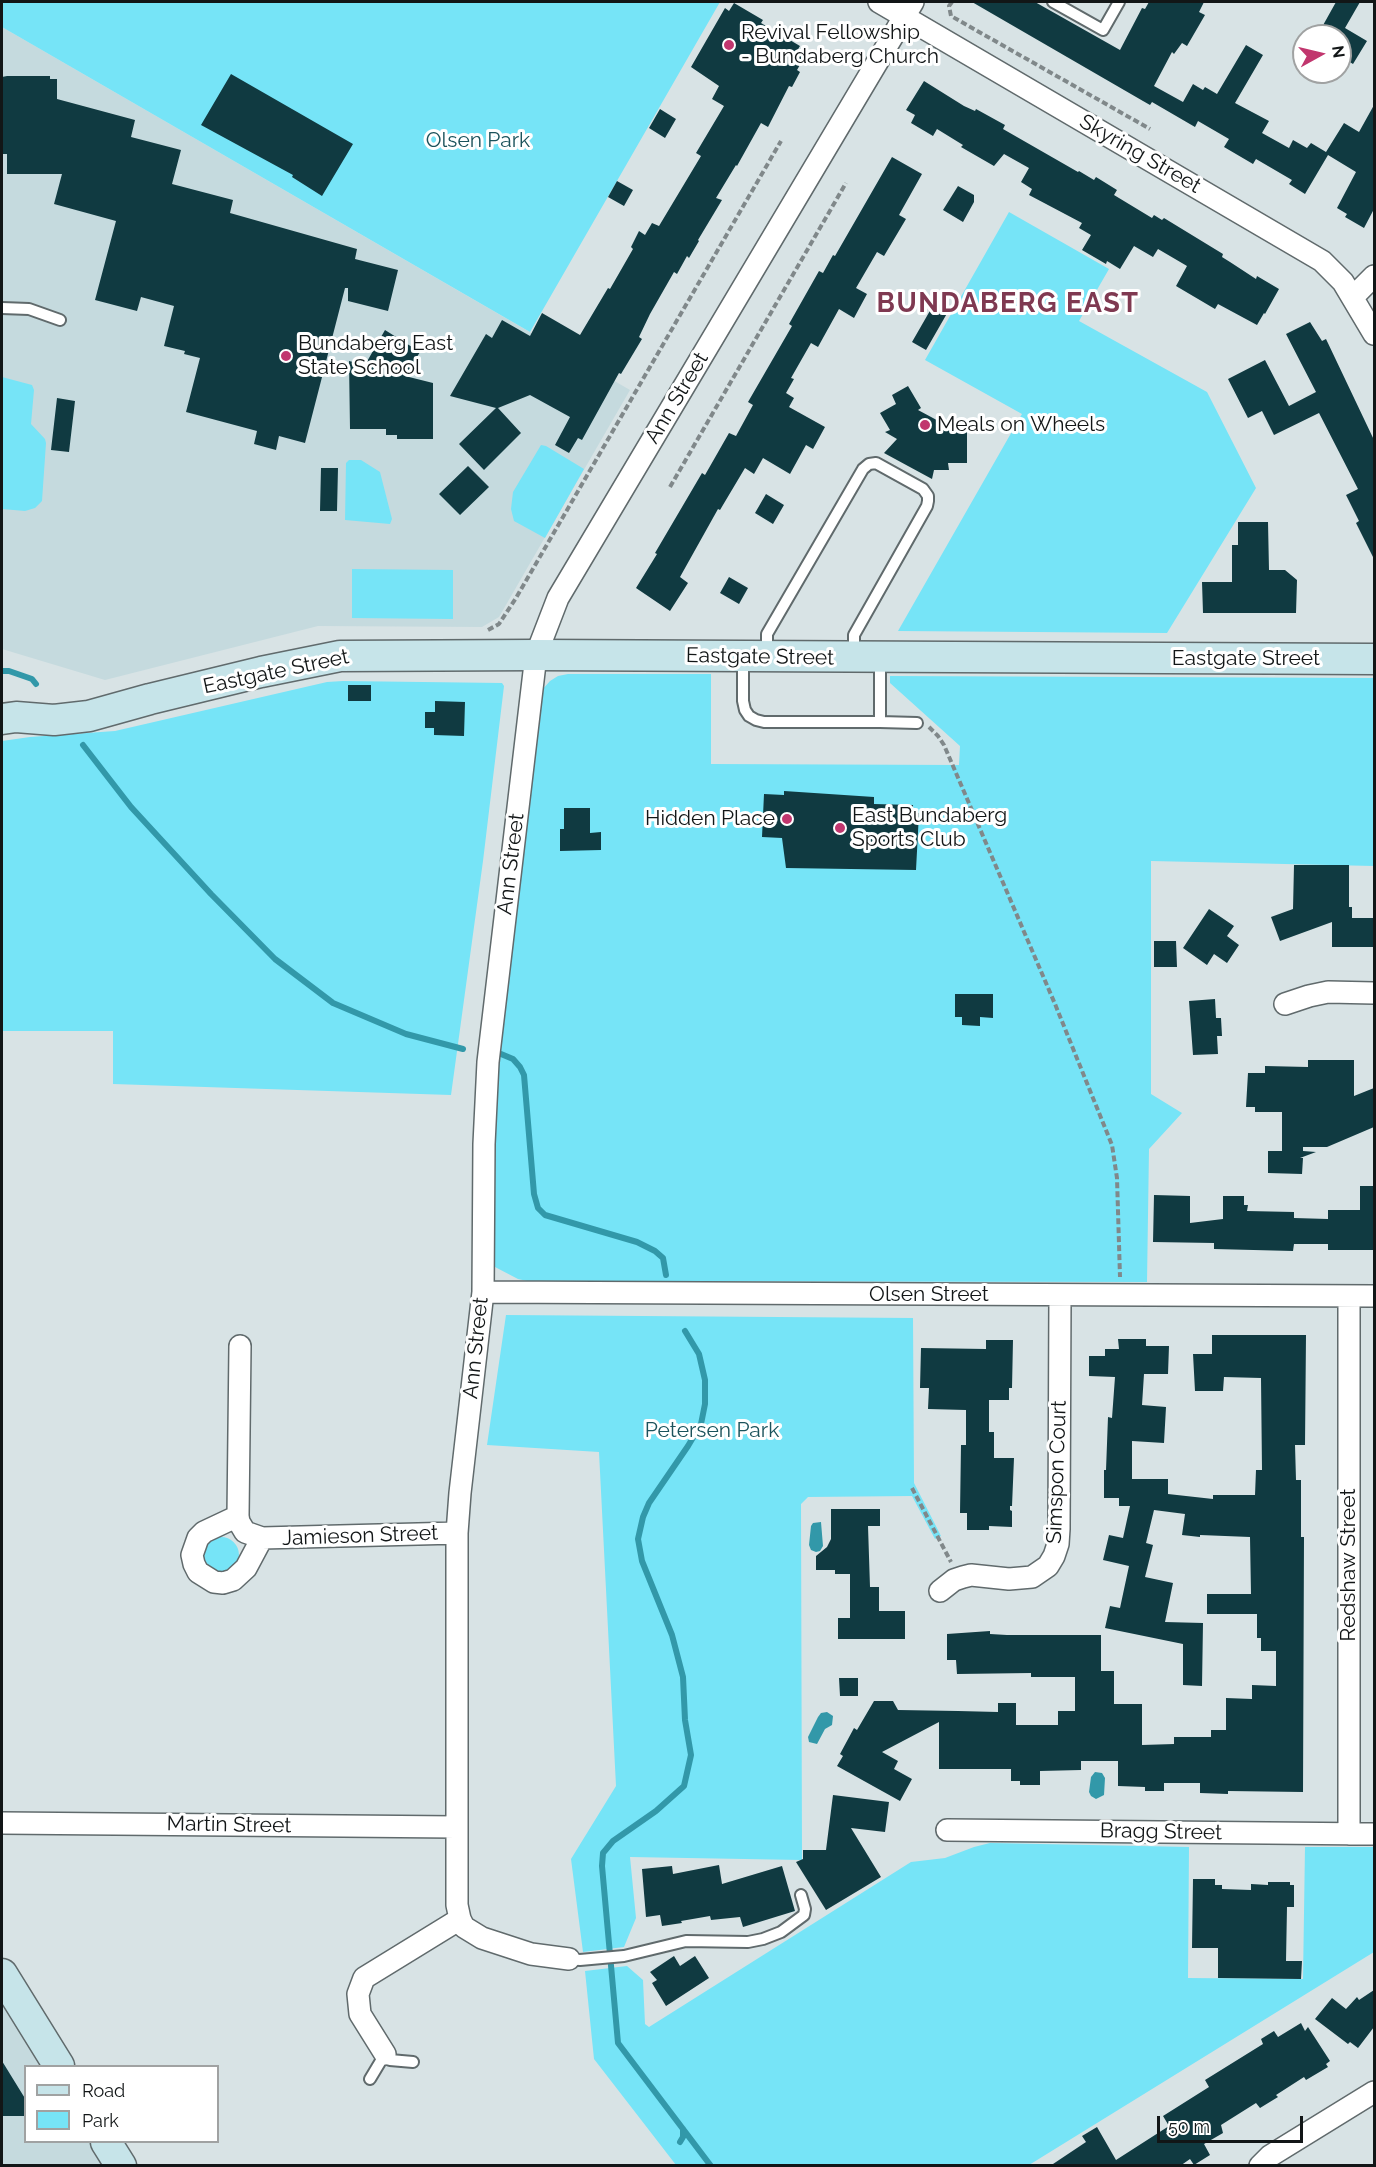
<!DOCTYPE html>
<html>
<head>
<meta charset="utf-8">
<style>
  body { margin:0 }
  #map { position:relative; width:1376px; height:2167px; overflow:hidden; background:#d8e3e5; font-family:Raleway,sans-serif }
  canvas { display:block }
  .frame { position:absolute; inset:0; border:3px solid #121617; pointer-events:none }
  .legend { position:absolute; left:24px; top:2065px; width:195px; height:78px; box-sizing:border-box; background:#fff; border:2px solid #a0a2a2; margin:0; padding:8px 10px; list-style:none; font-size:18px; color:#121617 }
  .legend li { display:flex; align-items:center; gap:12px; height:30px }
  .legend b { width:30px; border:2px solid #a0a2a2 }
  .north { position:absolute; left:1292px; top:24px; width:60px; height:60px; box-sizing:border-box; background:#fff; border:2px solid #a0a2a2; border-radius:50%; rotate:82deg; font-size:16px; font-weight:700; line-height:24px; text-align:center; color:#121617 }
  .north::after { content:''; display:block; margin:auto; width:21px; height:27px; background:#c1366e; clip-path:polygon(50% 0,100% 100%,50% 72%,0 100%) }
  .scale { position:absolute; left:1157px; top:2116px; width:146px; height:27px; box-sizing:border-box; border:3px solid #121617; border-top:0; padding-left:8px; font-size:18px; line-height:21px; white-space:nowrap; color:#121617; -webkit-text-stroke:4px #fff; paint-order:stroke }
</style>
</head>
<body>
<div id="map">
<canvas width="1376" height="2167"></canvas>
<div class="frame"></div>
<ul class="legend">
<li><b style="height:8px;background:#c6e4e9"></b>Road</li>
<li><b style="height:16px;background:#76e4f7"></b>Park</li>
</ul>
<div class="north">N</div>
<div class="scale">50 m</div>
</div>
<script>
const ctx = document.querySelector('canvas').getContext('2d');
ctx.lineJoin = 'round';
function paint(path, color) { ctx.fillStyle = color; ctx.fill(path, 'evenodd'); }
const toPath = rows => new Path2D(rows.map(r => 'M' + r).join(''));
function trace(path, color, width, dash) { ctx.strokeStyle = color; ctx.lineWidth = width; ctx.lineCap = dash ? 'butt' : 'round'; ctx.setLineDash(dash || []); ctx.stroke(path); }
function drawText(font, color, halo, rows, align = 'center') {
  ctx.font = font + ' Raleway,sans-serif'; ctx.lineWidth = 6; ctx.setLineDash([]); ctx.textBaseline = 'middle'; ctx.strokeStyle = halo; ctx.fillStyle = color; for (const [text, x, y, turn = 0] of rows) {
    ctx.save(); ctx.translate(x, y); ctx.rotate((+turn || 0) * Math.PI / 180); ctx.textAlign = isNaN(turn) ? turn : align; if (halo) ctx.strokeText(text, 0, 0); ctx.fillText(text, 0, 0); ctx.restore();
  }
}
paint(toPath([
  [2,27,630,390,499,617,482,627,318,626,105,680,2,649],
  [2,1977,57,2066,26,2066,26,2142,104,2142,119,2165,2,2165]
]), '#c5dade');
paint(toPath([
  [2,2,720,2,530,332,2,27],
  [1009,212,1109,269,1079,321,1207,392,1256,488,1167,633,898,631,1022,414,925,360],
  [2,377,32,385,34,390,31,424,45,439,46,443,42,501,35,508,25,511,2,509],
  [541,445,546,446,584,469,545,538,514,521,511,509,513,492],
  [349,460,361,460,380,472,392,519,390,524,345,520,346,463],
  [352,569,453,570,453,619,352,618],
  [568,674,711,674,711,764,959,765,960,746,890,683,890,676,1374,678,1374,866,1151,861,1151,1094,1182,1113,1149,1149,1147,1282,527,1281,518,1279,495,1267,493,1263,495,1079,538,701,542,690,550,681,558,676],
  [343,681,502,683,504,686,483,861,451,1095,113,1084,113,1031,2,1031,2,741,30,737,115,731,327,682],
  [506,1315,913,1318,914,1483,941,1536,935,1539,912,1496,808,1497,801,1504,802,1860,630,1857,636,1918,624,1947,583,1952,571,1859,616,1786,599,1452,487,1445],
  '203 1555a18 18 0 1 1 36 0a18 18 0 1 1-36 0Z',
  [990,1843,1189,1847,1188,1978,1303,1979,1305,1847,1374,1847,1374,1952,1029,2165,676,2165,594,2059,585,1971,627,1966,643,1980,645,2024,649,2027,911,1862,945,1858,974,1847]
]), '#76e4f7');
paint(toPath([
  [821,1522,823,1546,820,1551,816,1552,811,1550,809,1545,811,1526,813,1523],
  [827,1712,833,1716,832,1725,825,1729,817,1744,809,1742,808,1737,818,1717,821,1713],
  [1095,1772,1102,1773,1105,1778,1104,1795,1096,1799,1091,1796,1089,1792,1091,1777]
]), '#3298a9');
trace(toPath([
  [2,671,9,671,32,679,36,684],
  [83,745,131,807,211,894,275,959,333,1003,406,1034,463,1049],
  [501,1054,513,1059,520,1067,524,1075,534,1194,538,1208,545,1215,637,1242,655,1251,663,1258,666,1275],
  [685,1331,699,1354,705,1380,705,1404,701,1424,688,1446,649,1503,643,1517,638,1539,642,1561,672,1635,683,1677,685,1720,691,1755,684,1786,656,1811,613,1841,603,1853,602,1866,618,2043,711,2166],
  [680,2142,683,2137,683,2129]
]), '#3298a9', 6);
paint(toPath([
  [972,2,1035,2,1120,50,1142,8,1145,9,1149,2,1204,2,1199,12,1205,15,1187,46,1182,43,1174,54,1172,52,1154,86,1183,102,1193,84,1203,90,1205,87,1217,94,1246,45,1263,55,1235,103,1269,121,1262,133,1289,148,1293,140,1307,148,1311,143,1326,152,1344,123,1359,132,1374,105,1374,209,1364,228,1345,217,1347,214,1337,208,1356,172,1328,155,1305,194,1289,184,1292,180,1256,159,1253,164,1224,147,1229,139,1198,121,1195,127,1152,102,1150,105,1143,101],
  [1336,2,1360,2,1345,28,1367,41,1353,64,1340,56,1340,36,1317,36],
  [734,3,763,20,761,23,800,46,797,51,805,56,797,70,800,72,792,87,789,86,768,127,761,123,737,166,736,165,716,198,722,200,698,240,699,241,689,258,687,256,677,274,674,272,650,314,639,337,642,339,621,374,619,373,582,440,578,438,569,453,555,445,570,417,530,395,498,408,521,433,484,470,459,444,496,408,450,396,486,334,492,338,502,320,530,336,542,313,580,335,608,288,610,289,633,249,631,247,639,231,645,235,652,223,659,226,701,156,696,153,724,106,712,99,719,86,691,67,725,8,729,11],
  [231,74,353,144,322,196,292,177,293,175,201,125],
  [7,76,50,76,50,79,57,79,57,99,135,120,131,137,181,150,172,184,233,200,230,213,357,249,355,259,398,270,388,311,348,301,348,288,345,288,305,443,279,436,276,450,254,444,257,431,186,412,200,358,184,354,185,351,164,346,174,306,141,297,137,311,95,300,116,221,54,204,62,174,7,174,7,154,2,154,2,77],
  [924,81,964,106,975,111,976,109,1005,125,1003,129,1078,172,1079,171,1094,180,1096,177,1117,190,1114,195,1152,218,1154,215,1162,220,1164,218,1223,254,1222,257,1230,262,1256,279,1257,276,1279,289,1265,314,1264,313,1257,325,1218,304,1215,309,1176,286,1187,266,1158,249,1153,257,1134,246,1120,269,1107,261,1106,264,1082,250,1091,235,1079,228,1082,223,1029,195,1032,189,1021,182,1029,168,1004,154,994,166,961,147,963,145,937,129,933,136,911,123,915,115,906,110],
  [660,109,676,119,665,138,649,128],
  [892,157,922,174,899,215,906,219,884,256,877,252,856,288,867,294,854,318,839,309,818,347,811,343,791,378,794,379,786,393,794,398,789,407,825,427,813,449,806,445,790,474,763,458,754,474,745,468,720,510,718,509,680,577,688,583,670,611,636,588,657,554,655,553,702,473,705,475,729,433,736,436,753,405,748,402,792,326,789,324,819,271,823,273,833,255,835,256],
  [617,181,633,190,624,206,608,197],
  [958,186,974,195,974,202,963,222,943,210],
  [935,302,949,310,926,350,912,342],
  [1310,322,1322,341,1326,339,1374,440,1374,559,1356,523,1359,521,1346,495,1358,489,1319,413,1274,435,1262,411,1248,418,1228,379,1265,360,1289,406,1316,392,1286,334],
  [385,330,420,352,405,376,433,383,433,439,397,439,397,435,386,435,386,429,350,429,349,361,365,365],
  [908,386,921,408,918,410,946,425,967,425,967,463,948,463,949,470,934,470,932,479,884,453,897,439,885,432,890,430,880,413,896,404,892,395],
  [57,398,75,401,69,452,51,450],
  [468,466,489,487,460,515,439,494],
  [321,468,338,468,337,511,320,511],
  [766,494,784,505,773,524,755,513],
  [1238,522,1268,522,1269,570,1285,570,1297,580,1296,613,1203,613,1202,582,1232,582,1232,545,1238,545],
  [729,577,748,588,739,604,720,593],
  [348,685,371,685,371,701,348,701],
  [435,701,465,702,464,736,434,735,434,728,425,728,425,712,435,712],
  [784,791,874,797,874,804,913,805,913,813,919,813,916,870,786,868,782,838,762,837,764,794,784,795],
  [564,808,590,808,590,833,601,832,601,850,560,851,560,829,564,829],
  [1294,865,1349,865,1349,907,1352,907,1352,918,1374,918,1374,947,1332,947,1332,922,1280,941,1271,917,1293,909],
  [1209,909,1234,926,1227,936,1239,945,1227,963,1214,954,1207,965,1183,948],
  [1154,941,1176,941,1177,967,1154,967],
  [955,994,993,994,993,1018,980,1017,980,1026,962,1025,962,1017,955,1017],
  [1215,999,1216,1018,1221,1018,1222,1036,1217,1036,1218,1054,1193,1055,1189,1001],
  [1308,1060,1354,1060,1354,1096,1374,1088,1374,1127,1327,1147,1303,1147,1303,1151,1316,1152,1300,1158,1303,1158,1302,1174,1268,1173,1268,1151,1282,1151,1282,1112,1255,1112,1255,1107,1246,1107,1248,1073,1265,1073,1265,1066,1308,1067],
  [1360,1186,1374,1186,1374,1250,1328,1250,1328,1244,1294,1244,1293,1251,1214,1249,1214,1243,1153,1242,1154,1195,1190,1196,1190,1223,1223,1219,1223,1196,1244,1196,1244,1205,1248,1205,1247,1211,1294,1212,1294,1218,1328,1219,1328,1210,1360,1210],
  [1212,1335,1306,1335,1305,1445,1295,1445,1296,1480,1301,1480,1301,1537,1304,1537,1303,1792,1228,1791,1228,1794,1200,1793,1200,1783,1164,1783,1164,1791,1145,1791,1145,1787,1118,1786,1118,1761,1081,1761,1081,1770,1040,1771,1040,1785,1020,1785,1020,1781,1011,1781,1011,1769,939,1769,939,1722,882,1752,898,1761,894,1769,912,1779,900,1801,837,1766,843,1756,840,1754,854,1728,857,1730,874,1701,893,1701,898,1710,958,1711,998,1712,998,1703,1016,1703,1016,1725,1058,1725,1058,1711,1075,1711,1075,1677,1031,1677,1031,1673,957,1674,956,1660,947,1660,947,1634,990,1631,990,1634,1007,1635,1101,1635,1101,1671,1114,1671,1114,1704,1142,1704,1142,1745,1174,1744,1174,1737,1211,1737,1211,1730,1226,1730,1226,1698,1252,1699,1252,1685,1276,1686,1276,1651,1261,1651,1261,1638,1257,1638,1257,1614,1207,1614,1207,1594,1251,1594,1250,1537,1200,1535,1200,1537,1182,1535,1185,1514,1154,1510,1146,1543,1153,1545,1145,1577,1173,1583,1165,1622,1203,1623,1202,1686,1183,1685,1183,1644,1105,1628,1110,1606,1120,1608,1129,1566,1103,1560,1109,1535,1123,1538,1130,1506,1119,1506,1119,1498,1104,1498,1104,1470,1106,1470,1108,1417,1112,1418,1115,1377,1089,1376,1089,1356,1105,1356,1105,1349,1119,1349,1118,1339,1146,1339,1146,1346,1169,1346,1168,1374,1144,1374,1142,1405,1166,1407,1164,1443,1132,1441,1132,1479,1168,1479,1168,1494,1213,1499,1213,1495,1255,1495,1256,1470,1262,1470,1261,1378,1224,1377,1223,1391,1195,1391,1193,1354,1212,1354],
  [986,1340,1013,1340,1012,1388,1009,1388,1009,1400,989,1400,989,1432,994,1432,994,1458,1014,1458,1012,1506,1010,1506,1010,1510,1012,1511,1012,1527,989,1526,989,1530,967,1530,967,1513,960,1513,961,1445,966,1445,966,1410,928,1409,929,1388,920,1388,921,1348,986,1349],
  [831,1509,880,1509,880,1526,868,1526,870,1587,879,1587,879,1611,905,1611,905,1639,838,1639,838,1618,850,1618,850,1574,835,1574,835,1570,816,1570,816,1556,827,1547,831,1539],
  [839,1678,858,1678,858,1696,840,1696],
  [833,1795,889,1802,885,1832,851,1828,881,1877,826,1910,796,1862,803,1859,803,1850,826,1850],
  [719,1865,722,1884,782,1866,795,1911,743,1927,740,1917,711,1920,710,1916,681,1921,682,1923,662,1926,660,1915,646,1917,642,1869,672,1866,673,1874],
  [1193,1879,1215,1879,1215,1885,1222,1885,1222,1889,1251,1890,1251,1884,1268,1885,1268,1882,1290,1882,1290,1885,1294,1885,1294,1907,1287,1907,1286,1961,1302,1961,1301,1979,1218,1978,1218,1948,1192,1948],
  [674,1956,680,1966,695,1956,709,1978,666,2006,652,1983,657,1980,650,1972],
  [1374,1990,1374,2027,1358,2048,1350,2042,1348,2044,1315,2019,1332,1998,1346,2009,1357,1997,1359,2000],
  [1301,2023,1305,2031,1308,2027,1330,2061,1326,2064,1328,2067,1306,2080,1304,2077,1276,2095,1278,2097,1260,2108,1256,2103,1221,2125,1223,2133,1204,2144,1210,2155,1194,2165,1190,2159,1180,2166,1050,2166,1086,2142,1082,2136,1097,2127,1116,2160,1169,2126,1163,2116,1209,2087,1205,2080,1263,2044,1261,2039,1274,2031,1278,2037],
  [2,2061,26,2100,26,2116,2,2116]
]), '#103a41');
const lane = toPath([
  [1053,2,1103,30,1119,2],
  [2,308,29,309,60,320],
  [767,653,767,634,863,469,869,464,876,463,923,489,928,496,928,501,927,506,854,635,854,655],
  [743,659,743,701,745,710,749,716,756,720,764,722,880,722,880,658],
  [880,722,917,723],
  [569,1959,580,1960,624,1956,686,1941,748,1942,763,1939,781,1932,804,1915,805,1909,801,1895],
  [370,2079,385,2054,390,2060,413,2062]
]);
const street = toPath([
  [879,2,1322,261,1343,282,1374,334],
  [1354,296,1374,276],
  [1285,1004,1309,996,1328,992,1374,993],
  [483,1292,1374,1296],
  [240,1346,238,1516,239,1522,245,1532,262,1538,457,1533],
  [238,1516,204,1532,198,1538,192,1555,194,1564,198,1572,214,1582,223,1583,233,1580,246,1568,262,1538],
  [940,1591,954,1580,963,1577,971,1575,1009,1579,1032,1577,1048,1566,1054,1556,1058,1544,1059,1529,1060,1295],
  [2,1823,456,1827],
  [947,1830,1374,1834],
  [1349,1834,1349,1296],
  [569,1959,531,1954,482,1938,464,1927,460,1919,457,1905,457,1533,460,1493,483,1292,484,1144,488,1062,536,655,558,598,913,2],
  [385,2054,360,2014,358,1994,364,1978,460,1919],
  [1260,2166,1270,2156,1374,2092]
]);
const secondary = toPath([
  [2,719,16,717,54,720,89,716,150,699,261,672,340,656,536,655,1374,659],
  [2,1974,59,2066],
  [106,2142,121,2166]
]);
trace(lane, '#606a6c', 14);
trace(street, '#606a6c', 24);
trace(secondary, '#606a6c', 33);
trace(toPath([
  [952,2,949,6,951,16,1150,129],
  [670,487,846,183],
  [488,630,499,624,516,598,781,141],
  [929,727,938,736,944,745,1055,1004,1112,1145,1117,1178,1120,1277],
  [912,1488,951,1562]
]), '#80888a', 4, [6, 3]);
trace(lane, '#fff', 10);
trace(street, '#fff', 21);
trace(secondary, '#c6e4e9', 30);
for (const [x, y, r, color] of [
  [729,45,6,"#c1366e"],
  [286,356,6,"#c1366e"],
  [925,425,6,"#c1366e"],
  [787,819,6,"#c1366e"],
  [840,828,6,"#c1366e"]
]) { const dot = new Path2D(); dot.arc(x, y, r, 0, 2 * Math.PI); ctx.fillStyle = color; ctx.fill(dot); trace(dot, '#fff', 2); }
drawText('21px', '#121617', '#fff', [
  ["Revival Fellowship",741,33],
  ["- Bundaberg Church",741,57],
  ["Bundaberg East",298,344],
  ["State School",298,368],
  ["Meals on Wheels",937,425],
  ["East Bundaberg",852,816],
  ["Sports Club",852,840],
  ["Hidden Place",775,819,"right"]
], 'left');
drawText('21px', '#1b535c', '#fff', [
  ["Olsen Park",478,141],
  ["Petersen Park",712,1431]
]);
drawText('21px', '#121617', '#fff', [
  ["Skyring Street",1140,154,30],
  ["Ann Street",677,398,-59],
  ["Eastgate Street",760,657,1],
  ["Eastgate Street",1246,659],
  ["Eastgate Street",276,672,-12],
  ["Ann Street",511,864,-83],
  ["Olsen Street",929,1295],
  ["Ann Street",476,1348,-84],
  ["Simspon Court",1057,1472,-88],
  ["Jamieson Street",360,1536,-2],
  ["Redshaw Street",1349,1565,-90],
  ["Martin Street",229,1825,1],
  ["Bragg Street",1161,1832,1]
]);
ctx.letterSpacing = '1.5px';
drawText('bold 27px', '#7f3951', '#fff', [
  ["BUNDABERG EAST",1008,304]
]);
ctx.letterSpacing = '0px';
</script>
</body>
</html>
